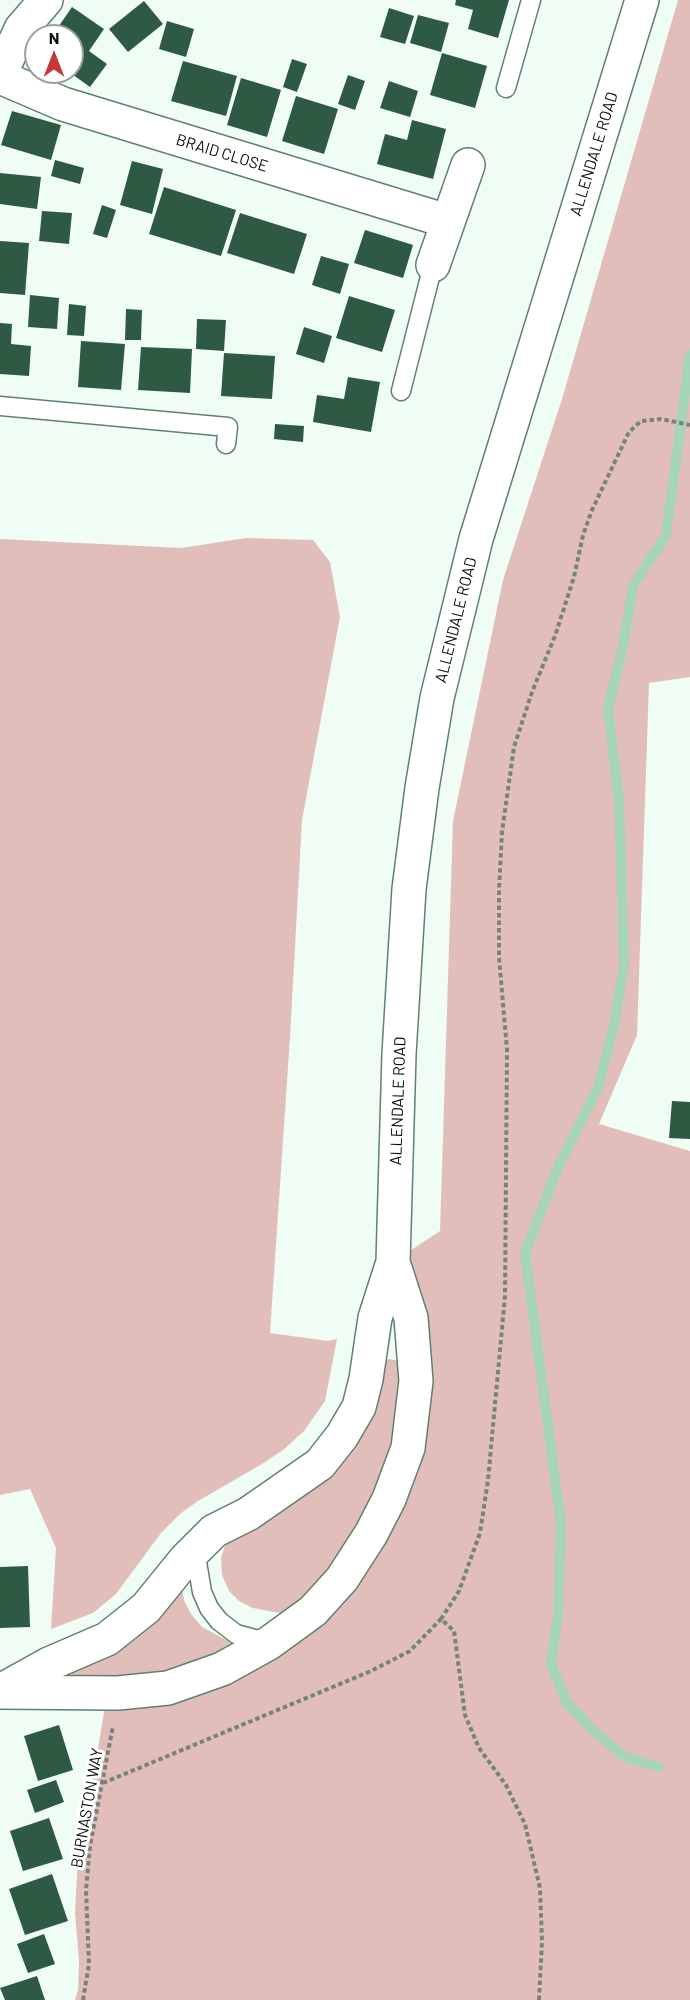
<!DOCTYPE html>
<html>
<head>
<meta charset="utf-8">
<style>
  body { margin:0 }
  #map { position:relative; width:690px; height:2000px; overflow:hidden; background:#effdf4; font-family:Barlow,sans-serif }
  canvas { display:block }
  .north { position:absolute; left:24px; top:24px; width:60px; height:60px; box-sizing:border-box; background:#fff; border:2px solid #9ba09d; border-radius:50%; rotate:0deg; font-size:16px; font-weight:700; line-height:24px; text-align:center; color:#05110a }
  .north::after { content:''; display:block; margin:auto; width:21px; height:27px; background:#c6373a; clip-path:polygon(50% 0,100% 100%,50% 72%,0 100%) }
</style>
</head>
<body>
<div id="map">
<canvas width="690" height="2000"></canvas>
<div class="north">N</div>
</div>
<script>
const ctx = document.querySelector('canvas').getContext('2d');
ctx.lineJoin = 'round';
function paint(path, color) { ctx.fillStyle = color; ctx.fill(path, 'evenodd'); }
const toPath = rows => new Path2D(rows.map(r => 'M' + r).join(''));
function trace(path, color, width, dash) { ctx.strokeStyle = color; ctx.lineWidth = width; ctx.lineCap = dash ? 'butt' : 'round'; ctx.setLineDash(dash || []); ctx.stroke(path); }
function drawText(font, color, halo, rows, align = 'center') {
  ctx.font = font + ' Barlow,sans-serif'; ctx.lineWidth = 6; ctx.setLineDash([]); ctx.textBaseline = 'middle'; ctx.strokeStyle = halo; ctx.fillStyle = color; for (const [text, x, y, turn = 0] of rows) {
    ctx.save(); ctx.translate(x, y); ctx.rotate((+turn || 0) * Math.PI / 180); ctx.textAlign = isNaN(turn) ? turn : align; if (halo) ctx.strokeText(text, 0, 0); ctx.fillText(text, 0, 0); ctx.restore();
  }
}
paint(toPath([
  [678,0,690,0,690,677,649,683,637,1035,599,1124,690,1151,690,2000,75,2000,78,1990,79,1962,75,1913,78,1855,90,1797,107,1694,71,1677,72,1668,181,1582,184,1600,191,1614,202,1627,250,1653,285,1614,253,1608,239,1601,229,1591,222,1575,221,1558,226,1542,285,1487,381,1362,389,1359,399,1361,393,1262,440,1231,453,821,503,580,562,399],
  [246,538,313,540,330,562,340,617,302,820,290,1037,270,1333,328,1341,337,1339,325,1401,304,1431,283,1450,262,1464,198,1501,181,1513,161,1533,116,1594,93,1613,51,1629,56,1548,30,1489,0,1495,0,539,181,548]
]), '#e2bebb');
trace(toPath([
  [659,1767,625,1757,595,1732,567,1703,551,1664,558,1614,561,1524,525,1253,558,1167,598,1087,614,1025,624,964,619,801,608,708,622,651,633,586,666,535,690,354]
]), '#a5d4b8', 10);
paint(toPath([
  [456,0,509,0,498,38,468,29,473,10,455,5],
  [144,1,163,24,128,52,109,29],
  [72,7,104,29,89,51,107,64,90,87,69,72,72,72,72,36,52,36],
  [389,8,414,16,405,44,380,37],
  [418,15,449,23,441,52,410,43],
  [167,21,194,29,186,57,159,49],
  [442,53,487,66,475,108,430,95],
  [292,59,307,64,297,92,283,87],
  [183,61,237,76,226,116,171,101],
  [348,75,365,81,355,110,338,104],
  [241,78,281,90,267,137,227,125],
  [389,81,418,91,410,117,380,108],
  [296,96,338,109,324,154,282,141],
  [12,111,61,125,51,160,1,145],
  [412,120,446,129,433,179,377,164,385,134,407,140],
  [55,160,84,168,80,184,51,176],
  [132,161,163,169,152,214,120,205],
  [0,173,41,177,37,209,0,204],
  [164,187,236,210,221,256,149,234],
  [102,205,116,210,107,238,93,234],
  [42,211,72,213,69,244,39,241],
  [240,213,307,234,294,274,227,253],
  [365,230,413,245,403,278,354,263],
  [0,241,29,243,25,295,0,293],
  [321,256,349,264,340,294,312,285],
  [30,295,59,298,57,329,28,327],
  [349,296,395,310,382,352,336,338],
  [69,304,86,306,84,336,67,335],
  [126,309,142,310,141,340,125,340],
  [197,319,226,320,224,351,196,349],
  [0,323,12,324,11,344,31,346,29,376,0,374],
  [304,327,332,336,324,363,296,354],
  [81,341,125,344,121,390,78,387],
  [141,347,192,349,190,393,138,390],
  [224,353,275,356,272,399,221,396],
  [348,377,380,382,371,432,313,422,317,395,344,399],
  [275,424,304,426,303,442,274,439],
  [672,1101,690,1102,690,1139,669,1138],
  [28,1566,30,1627,0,1628,0,1567],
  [59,1725,73,1770,38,1781,24,1736],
  [56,1780,64,1802,35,1813,27,1790],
  [49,1818,63,1859,23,1871,10,1831],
  [52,1874,68,1921,25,1935,9,1889],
  [44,1934,55,1964,28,1973,17,1944],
  [37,1976,45,2000,5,2000,0,1988]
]), '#2e5942');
const lane = toPath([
  [506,88,531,0],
  [401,391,433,265],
  [0,406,228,427,226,444],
  [195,1550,202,1592,209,1608,219,1621,236,1634,269,1643]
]);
const street = toPath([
  [0,75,21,29,46,0],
  [0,77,63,104,447,221],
  [433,265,468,165],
  [393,1262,399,1054,409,889,422,788,437,698,476,539,642,0],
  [0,1691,49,1664,107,1639,146,1608,185,1560,214,1531,248,1514,320,1464,342,1436,359,1407,366,1379,375,1318,393,1262,411,1318,416,1381,408,1448,389,1499,371,1534,342,1579,313,1611,269,1643,222,1669,168,1688,118,1693,0,1692]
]);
trace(lane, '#60816e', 21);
trace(street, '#60816e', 36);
trace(toPath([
  [103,1783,371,1671,410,1651,441,1619],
  [83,2000,89,1964,86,1890,90,1846,113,1726],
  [539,2000,542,1941,540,1888,525,1824,506,1785,479,1748,465,1715,454,1631,441,1619,459,1591,480,1533,488,1480,505,1296,507,1050,499,957,499,890,502,832,514,747,532,692,555,636,574,577,583,535,592,510,629,432,641,421,661,419,690,425]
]), '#76837b', 4, [4.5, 3]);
trace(lane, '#fff', 18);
trace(street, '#fff', 33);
drawText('16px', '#05110a', '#fff', [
  ["BRAID CLOSE",222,153,17],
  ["ALLENDALE ROAD",594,154,-73],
  ["ALLENDALE ROAD",456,620,-76],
  ["ALLENDALE ROAD",398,1101,-88],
  ["BURNASTON WAY",87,1808,-80]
]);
</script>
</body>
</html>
